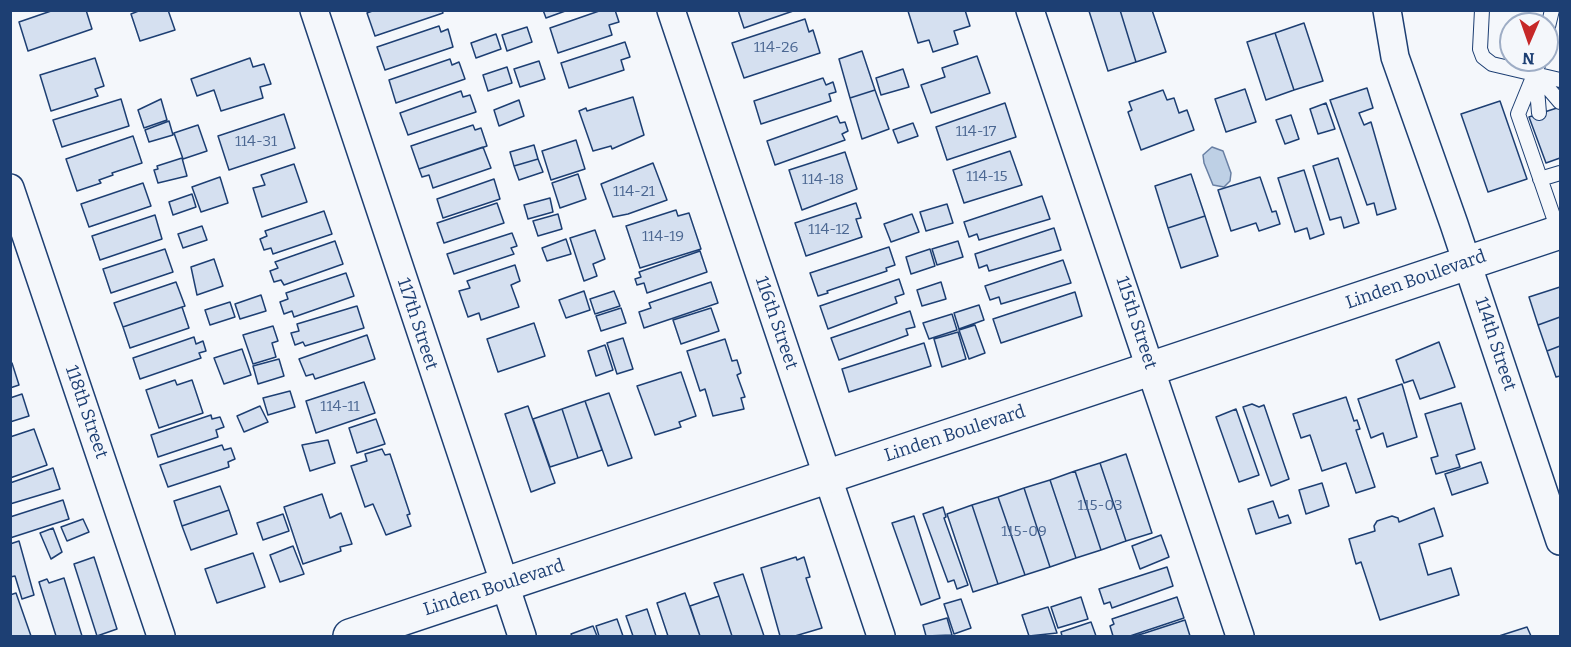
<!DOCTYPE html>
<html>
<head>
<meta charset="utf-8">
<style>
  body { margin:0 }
  #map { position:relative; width:1571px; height:647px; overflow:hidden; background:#f4f7fb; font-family:Bitter,serif }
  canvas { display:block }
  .frame { position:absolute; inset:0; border:12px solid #1d3f73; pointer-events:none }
  .north { position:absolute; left:1499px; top:12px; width:60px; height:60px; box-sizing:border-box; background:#f4f7fb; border:2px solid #9eadc5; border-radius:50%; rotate:182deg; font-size:16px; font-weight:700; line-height:24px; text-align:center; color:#1d3f73 }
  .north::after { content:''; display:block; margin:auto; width:21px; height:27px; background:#c62828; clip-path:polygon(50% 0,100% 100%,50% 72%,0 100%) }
</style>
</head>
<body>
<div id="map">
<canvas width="1571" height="647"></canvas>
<div class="frame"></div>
<div class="north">N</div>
</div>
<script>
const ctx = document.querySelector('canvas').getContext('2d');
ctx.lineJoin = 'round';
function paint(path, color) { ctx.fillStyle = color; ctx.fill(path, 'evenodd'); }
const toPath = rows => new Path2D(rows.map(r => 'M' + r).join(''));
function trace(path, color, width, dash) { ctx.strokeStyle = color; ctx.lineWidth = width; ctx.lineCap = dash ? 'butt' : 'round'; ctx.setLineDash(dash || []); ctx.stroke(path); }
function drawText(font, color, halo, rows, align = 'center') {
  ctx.font = font + ' Bitter,serif'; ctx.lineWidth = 4.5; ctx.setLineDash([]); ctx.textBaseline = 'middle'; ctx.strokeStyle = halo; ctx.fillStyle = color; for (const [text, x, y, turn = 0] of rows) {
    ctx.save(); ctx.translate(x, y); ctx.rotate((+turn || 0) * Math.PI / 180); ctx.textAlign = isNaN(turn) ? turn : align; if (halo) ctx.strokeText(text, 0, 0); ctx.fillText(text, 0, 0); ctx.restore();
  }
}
const water = toPath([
  [1212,147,1223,151,1231,173,1230,181,1224,187,1213,185,1204,163,1203,155,1212,147]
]);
paint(water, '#bed0e5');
trace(water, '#687fa3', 1.5);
const building = toPath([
  [54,10,86,10,92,29,28,51,19,22,54,10],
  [141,10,168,10,175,30,140,41,131,14,141,10],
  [375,10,442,10,443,13,375,36,367,13,375,10],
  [543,10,568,10,546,18,543,10],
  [602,10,615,10,619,22,609,25,612,35,558,53,550,28,602,10],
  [738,10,796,10,744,28,738,10],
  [965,10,970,26,954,31,958,44,933,52,929,40,918,43,908,11,965,10],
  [1120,10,1152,10,1166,52,1136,62,1120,10],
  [1120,10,1136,62,1108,71,1089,11,1120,10],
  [805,19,809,32,813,30,820,53,744,78,732,43,805,19],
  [1304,23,1323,81,1294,90,1275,33,1304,23],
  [439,26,441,32,448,29,453,47,385,70,377,47,439,26],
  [527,27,532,42,507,51,502,35,527,27],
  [1275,33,1294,90,1266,100,1247,42,1275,33],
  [496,34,501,49,476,58,471,43,496,34],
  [625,42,630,57,621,60,624,70,569,88,561,63,625,42],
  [862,51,875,90,850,98,839,59,862,51],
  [977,56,990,93,931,113,921,85,945,77,942,68,977,56],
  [95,58,104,86,95,89,98,96,51,111,40,75,95,58],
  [250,58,253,67,264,64,271,84,260,87,263,98,221,111,214,90,197,96,191,79,250,58],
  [450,59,452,65,459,62,465,79,396,103,389,80,450,59],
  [539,61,545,79,520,87,514,69,539,61],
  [507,67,512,83,488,91,483,75,507,67],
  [903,69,909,87,881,95,876,78,903,69],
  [823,78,826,85,833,82,836,92,829,94,831,101,761,124,754,101,823,78],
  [1367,88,1373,108,1359,113,1364,125,1371,122,1396,209,1377,215,1374,203,1367,205,1330,100,1367,88],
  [1245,89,1256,122,1226,132,1215,99,1245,89],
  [875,90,889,129,862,139,850,98,875,90],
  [1163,90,1167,100,1174,98,1179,113,1187,110,1194,130,1141,150,1128,112,1132,110,1129,102,1163,90],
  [461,91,463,97,470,95,476,112,408,135,400,113,461,91],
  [633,97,644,135,612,149,611,146,593,151,579,111,586,108,587,111,633,97],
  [121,99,129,126,62,147,53,120,121,99],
  [161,99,167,120,144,128,138,110,161,99],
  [519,100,524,116,499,126,494,110,519,100],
  [1500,101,1527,179,1488,192,1461,114,1500,101],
  [1005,103,1016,137,947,160,936,127,1005,103],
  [1326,103,1335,129,1318,134,1310,109,1326,103],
  [1560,107,1560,158,1546,163,1529,117,1560,107],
  [284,114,295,148,229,170,218,136,284,114],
  [1291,115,1299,139,1285,144,1276,120,1291,115],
  [837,116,840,123,845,122,848,131,842,134,845,140,775,165,767,141,837,116],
  [169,121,173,135,149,142,145,130,169,121],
  [913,123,918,136,898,143,893,130,913,123],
  [198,125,207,151,183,159,174,133,198,125],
  [473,125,475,130,481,128,487,146,419,169,411,146,473,125],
  [133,136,142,163,112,173,113,175,99,180,101,183,77,191,66,159,133,136],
  [576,140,585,169,551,180,542,151,576,140],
  [534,145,538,159,514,166,510,152,534,145],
  [483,147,491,168,433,188,429,175,422,177,419,169,483,147],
  [1010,151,1022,185,964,203,953,170,1010,151],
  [845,152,857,189,802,210,789,170,845,152],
  [182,158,187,176,158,183,154,170,158,169,157,166,182,158],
  [1338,158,1359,223,1344,228,1341,217,1330,220,1313,166,1338,158],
  [538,159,543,172,519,180,514,166,538,159],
  [653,163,667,200,628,214,613,217,601,184,653,163],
  [294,164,307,202,262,217,253,188,265,185,261,175,294,164],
  [1304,170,1324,234,1310,239,1307,228,1295,232,1278,178,1304,170],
  [578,174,586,199,560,208,552,183,578,174],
  [1191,174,1205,216,1168,228,1155,186,1191,174],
  [220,177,228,203,201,212,192,187,220,177],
  [1260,177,1272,212,1276,211,1280,224,1259,231,1256,223,1231,231,1218,190,1260,177],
  [494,179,500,199,443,218,437,199,494,179],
  [143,183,151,206,89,227,81,204,143,183],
  [192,194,196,207,173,215,169,202,192,194],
  [1042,196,1050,219,979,240,977,234,969,237,964,222,1042,196],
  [550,198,553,212,528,219,524,205,550,198],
  [497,203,504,223,444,243,437,223,497,203],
  [856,203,861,218,856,219,862,237,806,256,795,223,856,203],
  [947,204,953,223,926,231,920,212,947,204],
  [676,210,678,216,689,213,701,249,640,268,626,226,676,210],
  [324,211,332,234,273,254,271,248,264,250,260,239,267,236,265,231,324,211],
  [558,214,562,229,538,236,533,221,558,214],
  [912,214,919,232,891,242,884,224,912,214],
  [155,215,162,239,100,260,92,236,155,215],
  [1205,216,1218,256,1181,268,1168,228,1205,216],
  [202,226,207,240,183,248,178,234,202,226],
  [1054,228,1061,250,989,271,987,265,979,268,975,254,1054,228],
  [595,230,605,259,593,264,597,276,584,281,570,238,595,230],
  [512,233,517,246,511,248,514,254,454,274,447,254,512,233],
  [566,239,571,254,547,261,542,248,566,239],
  [335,241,343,264,284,285,281,280,274,282,270,271,278,268,275,262,335,241],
  [958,241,963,257,937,265,932,249,958,241],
  [889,247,895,265,886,268,887,271,827,291,828,293,818,296,810,273,889,247],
  [165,249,173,272,111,293,103,269,165,249],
  [930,249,935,266,911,274,906,257,930,249],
  [700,251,707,272,647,293,644,283,637,285,635,279,641,277,639,272,700,251],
  [214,259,223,286,197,295,191,267,214,259],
  [1063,260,1071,283,1001,304,999,297,990,300,985,286,1063,260],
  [515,265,520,281,511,285,519,307,481,320,479,313,468,317,459,291,470,288,467,281,515,265],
  [346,273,354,296,294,317,292,311,284,314,280,302,288,299,286,293,346,273],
  [899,279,904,294,895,297,897,303,828,329,820,306,899,279],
  [176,282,185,306,123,327,114,303,176,282],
  [711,282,718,303,644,328,639,312,651,308,649,303,711,282],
  [941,282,946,299,922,306,917,290,941,282],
  [1560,287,1560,317,1538,325,1529,297,1560,287],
  [584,291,590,310,566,318,559,300,584,291],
  [614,291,620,306,595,314,590,299,614,291],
  [1075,292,1082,316,1001,343,993,319,1075,292],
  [261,295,266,311,240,319,235,304,261,295],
  [230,302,235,317,210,325,205,310,230,302],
  [979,305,984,320,959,329,954,313,979,305],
  [357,306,364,328,305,346,303,342,295,345,291,333,299,331,297,324,357,306],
  [182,307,189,328,130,348,123,327,182,307],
  [621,308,626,323,601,331,596,316,621,308],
  [711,308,719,331,681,344,673,320,711,308],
  [910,311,915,327,906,329,908,335,839,360,831,338,910,311],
  [952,314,957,330,929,339,923,323,952,314],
  [1560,317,1560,346,1547,351,1538,325,1560,317],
  [534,323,545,356,498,372,487,339,534,323],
  [975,325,985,353,969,359,959,330,975,325],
  [273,326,278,341,272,343,276,357,253,364,243,335,273,326],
  [958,332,966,359,942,367,934,339,958,332],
  [367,335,375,359,315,379,313,374,306,376,299,359,367,335],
  [194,337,196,344,203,341,206,351,199,353,201,358,140,379,133,358,194,337],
  [623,338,633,369,617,374,607,343,623,338],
  [725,339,732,361,737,360,741,373,737,375,745,397,741,398,744,409,713,416,705,389,700,391,687,351,725,339],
  [1439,342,1455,387,1420,399,1413,380,1404,383,1396,360,1439,342],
  [924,343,931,366,849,392,842,369,924,343],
  [605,345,613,370,596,376,588,351,605,345],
  [1560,346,1560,376,1556,377,1547,351,1560,346],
  [242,349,251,375,224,384,214,358,242,349],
  [279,359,284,376,258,384,253,366,279,359],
  [12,363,19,385,10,388,10,364,12,363],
  [681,372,696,416,679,422,681,427,655,435,637,386,681,372],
  [175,380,177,385,192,380,203,413,159,428,146,390,175,380],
  [364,382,375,413,316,433,306,401,364,382],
  [1402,384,1417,437,1387,447,1383,433,1371,438,1358,399,1402,384],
  [290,391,295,407,268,415,263,398,290,391],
  [609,393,632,458,608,466,585,401,609,393],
  [22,394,29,416,10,422,10,398,22,394],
  [1346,397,1354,421,1357,420,1360,429,1356,430,1375,487,1356,493,1346,463,1322,471,1310,435,1301,438,1293,414,1346,397],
  [585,401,602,450,578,458,562,409,585,401],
  [1461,403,1475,449,1456,455,1460,467,1436,474,1431,458,1438,456,1425,414,1461,403],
  [1252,404,1259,407,1264,405,1289,479,1271,486,1243,407,1252,404],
  [260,406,268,422,244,432,237,416,260,406],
  [528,406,555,483,531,492,505,414,528,406],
  [562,409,578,458,550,467,533,419,562,409],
  [1236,409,1259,475,1239,482,1216,417,1236,409],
  [211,415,212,419,220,417,224,427,216,430,218,437,158,457,151,435,211,415],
  [376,419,385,444,357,453,349,428,376,419],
  [34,429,47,465,10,478,10,437,34,429],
  [328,440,335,463,310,471,302,445,328,440],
  [222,445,224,450,231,448,235,459,228,462,229,467,168,487,160,465,222,445],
  [382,449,385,455,390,454,410,514,407,515,411,526,386,535,373,504,365,507,351,466,367,461,365,454,382,449],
  [1126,454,1152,533,1126,541,1100,463,1126,454],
  [1481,462,1488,483,1452,495,1445,474,1481,462],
  [1100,463,1126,541,1101,550,1075,471,1100,463],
  [53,468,60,489,10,504,10,483,53,468],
  [1075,471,1101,550,1076,558,1050,480,1075,471],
  [1050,480,1076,558,1050,567,1024,488,1050,480],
  [1322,483,1329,506,1306,514,1299,490,1322,483],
  [220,486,229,510,182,526,174,501,220,486],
  [1024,488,1050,567,1025,575,998,497,1024,488],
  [322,494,330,518,341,513,352,544,340,547,341,551,303,564,284,507,322,494],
  [998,497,1025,575,998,584,972,505,998,497],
  [63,500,69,519,10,538,10,517,63,500],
  [1273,501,1279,518,1288,515,1291,523,1256,534,1248,509,1273,501],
  [972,505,998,584,973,592,947,514,972,505],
  [943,507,946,517,944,518,968,585,957,589,954,580,948,582,923,514,943,507],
  [1434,508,1443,536,1419,544,1428,575,1451,568,1459,595,1380,620,1361,562,1356,564,1349,539,1375,531,1374,526,1377,521,1392,516,1398,518,1399,522,1434,508],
  [229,510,237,534,191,550,182,526,229,510],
  [283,514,289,531,263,540,257,523,283,514],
  [914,516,940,598,921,605,892,523,914,516],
  [83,519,89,532,67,541,61,527,83,519],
  [53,528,62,552,51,559,40,533,53,528],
  [1161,535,1169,557,1140,569,1132,546,1161,535],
  [19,541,34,595,22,599,15,576,10,577,10,544,19,541],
  [293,546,304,574,280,582,270,555,293,546],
  [253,553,265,587,217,603,205,569,253,553],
  [94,557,117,629,97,636,74,564,94,557],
  [796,557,797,560,804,557,810,577,806,578,822,628,795,636,780,636,761,568,796,557],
  [1167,567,1173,586,1112,608,1110,602,1104,604,1099,589,1167,567],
  [743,574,764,636,732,636,719,596,714,583,743,574],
  [64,578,82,636,56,636,39,582,47,579,49,583,64,578],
  [16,593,31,636,10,636,10,595,16,593],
  [685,593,700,636,668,636,657,603,685,593],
  [719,596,732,636,700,636,690,606,719,596],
  [1081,597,1088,619,1058,628,1051,607,1081,597],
  [1177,597,1184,618,1130,636,1113,636,1110,626,1114,624,1112,619,1177,597],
  [961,599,971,628,954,634,944,604,961,599],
  [1048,607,1057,633,1029,636,1022,615,1048,607],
  [647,609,656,636,633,636,626,616,647,609],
  [947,618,952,635,926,636,923,625,947,618],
  [617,619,623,636,599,636,596,626,617,619],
  [1185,620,1190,636,1135,636,1145,633,1185,620],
  [1091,622,1096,636,1062,636,1061,632,1091,622],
  [593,626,597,636,572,636,571,634,593,626],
  [1527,627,1531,636,1499,636,1527,627]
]);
paint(building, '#d5e0f0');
trace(building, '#1d3f73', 1.5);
const lane = toPath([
  [1482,10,1480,49,1483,57,1492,64,1560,80],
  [1547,31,1552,10],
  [1540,60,1518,114,1559,233],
  [1536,74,1560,102],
  [1536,77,1539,113],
  [1540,179,1560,173]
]);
const street = toPath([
  [314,10,522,636],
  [671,10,881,636],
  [1030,10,1240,636],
  [1387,10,1395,57,1454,224,1560,541],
  [10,188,161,636]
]);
const secondary = toPath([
  [350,636,1560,232]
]);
trace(lane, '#1d3f73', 16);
trace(street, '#1d3f73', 30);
trace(secondary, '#1d3f73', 36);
trace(lane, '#f4f7fb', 14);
trace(street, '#f4f7fb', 27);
trace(secondary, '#f4f7fb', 33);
drawText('15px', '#4b6792', null, [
  ["114-26",776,48],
  ["114-17",976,132],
  ["114-31",256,142],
  ["114-15",987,177],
  ["114-18",823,180],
  ["114-21",634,192],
  ["114-12",829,230],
  ["114-19",663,237],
  ["114-11",340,407],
  ["115-03",1100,506],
  ["115-09",1024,532]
]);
drawText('18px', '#1d3f73', '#f4f7fb', [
  ["Linden Boulevard",1416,280,-19],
  ["116th Street",776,323,71],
  ["115th Street",1136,323,72],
  ["117th Street",417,324,72],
  ["114th Street",1495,344,72],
  ["118th Street",86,412,71],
  ["Linden Boulevard",955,434,-18],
  ["Linden Boulevard",494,588,-18]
]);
</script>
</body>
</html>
